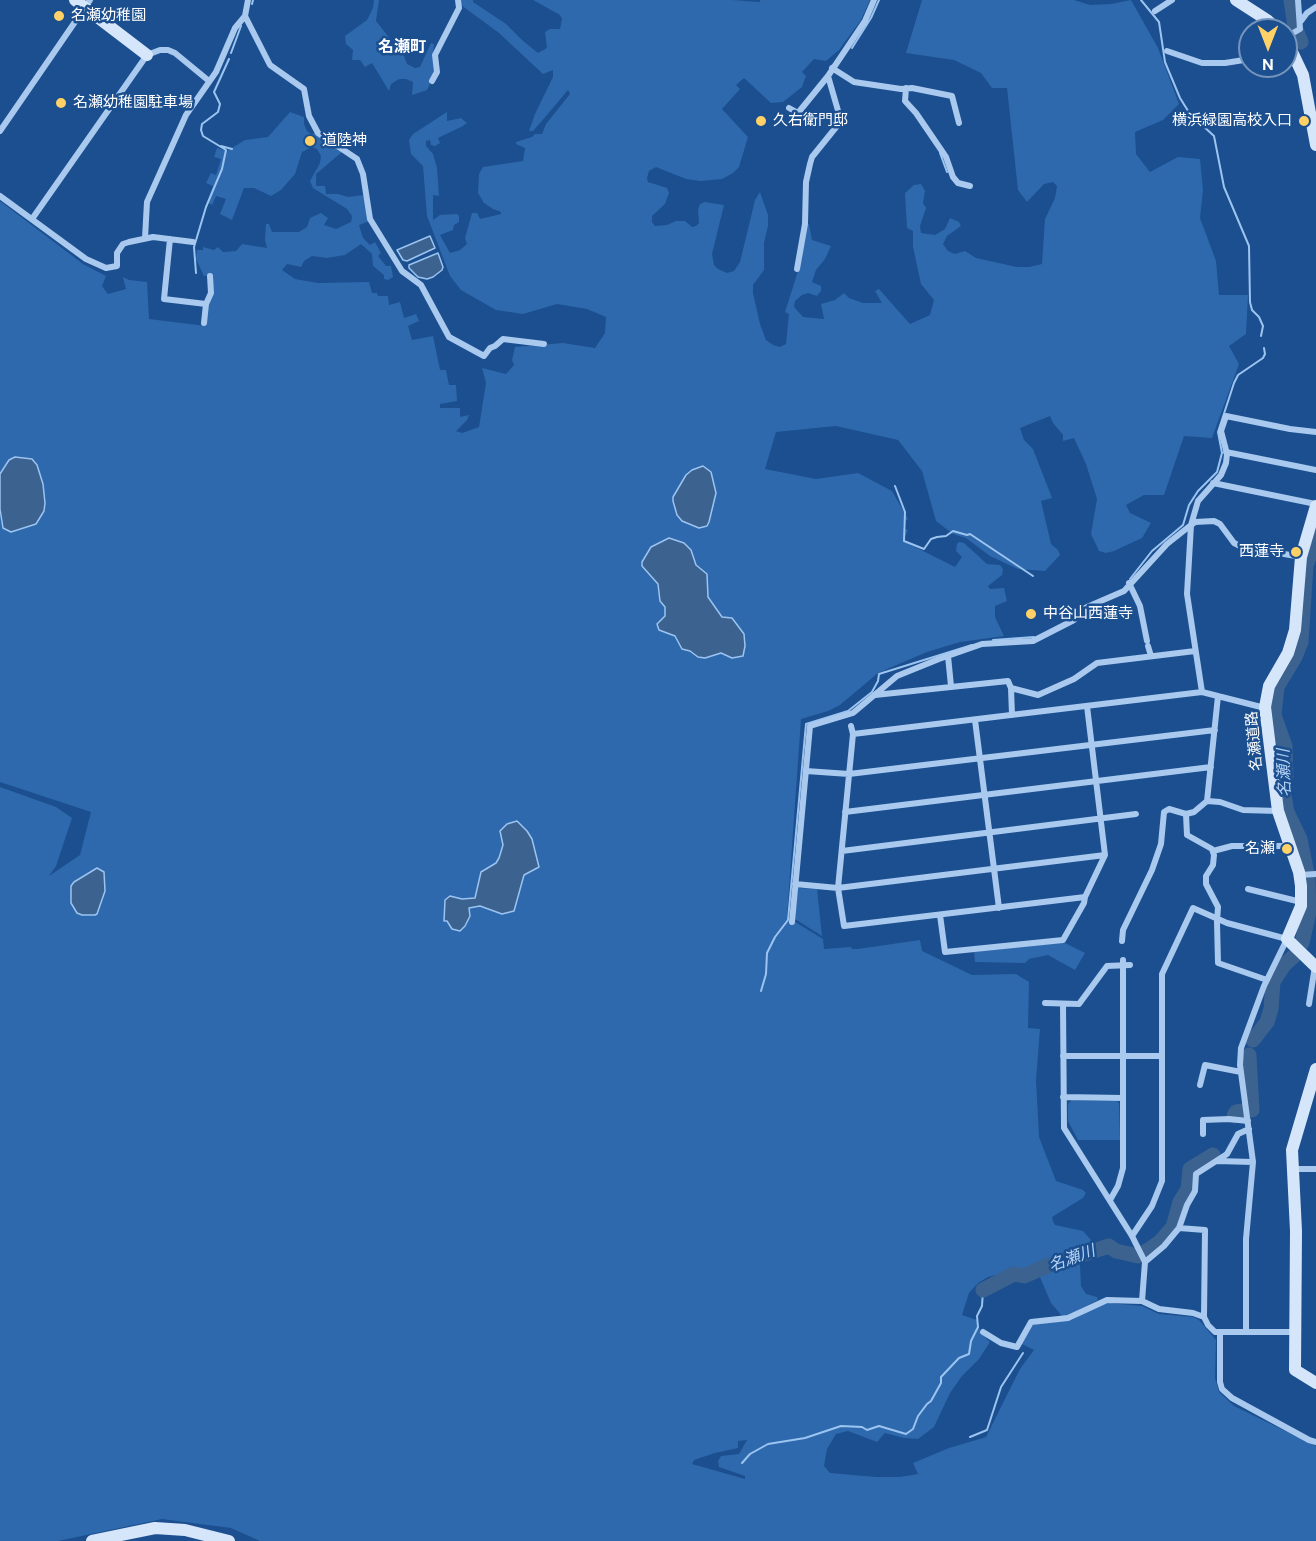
<!DOCTYPE html>
<html>
<head>
<meta charset="utf-8">
<style>
  body { margin:0 }
  #map { position:relative; width:1316px; height:1541px; overflow:hidden; background:#1b4f8f; font-family:"DM Sans",sans-serif }
  canvas { display:block }
  .north { position:absolute; left:1238px; top:18px; width:60px; height:60px; box-sizing:border-box; background:#1b4f8f; border:2px solid #7695bc; border-radius:50%; rotate:180deg; font-size:16px; font-weight:700; line-height:24px; text-align:center; color:#fff }
  .north::after { content:''; display:block; margin:auto; width:21px; height:27px; background:#ffd166; clip-path:polygon(50% 0,100% 100%,50% 72%,0 100%) }
</style>
</head>
<body>
<div id="map">
<canvas width="1316" height="1541"></canvas>
<div class="north">N</div>
</div>
<script>
const ctx = document.querySelector('canvas').getContext('2d');
ctx.lineJoin = 'round';
function paint(path, color) { ctx.fillStyle = color; ctx.fill(path, 'evenodd'); }
const toPath = rows => new Path2D(rows.map(r => 'M' + r).join(''));
function trace(path, color, width, dash) { ctx.strokeStyle = color; ctx.lineWidth = width; ctx.lineCap = dash ? 'butt' : 'round'; ctx.setLineDash(dash || []); ctx.stroke(path); }
function drawText(font, color, halo, rows, align = 'center') {
  ctx.font = font + ' "DM Sans","Noto Sans JP",sans-serif'; ctx.lineWidth = 5; ctx.setLineDash([]); ctx.textBaseline = 'middle'; ctx.strokeStyle = halo; ctx.fillStyle = color; for (const [text, x, y, turn = 0] of rows) {
    ctx.save(); ctx.translate(x, y); ctx.rotate((+turn || 0) * Math.PI / 180); ctx.textAlign = isNaN(turn) ? turn : align; if (halo) ctx.strokeText(text, 0, 0); ctx.fillText(text, 0, 0); ctx.restore();
  }
}
paint(toPath([
  [374,0,379,0,376,21,404,56,407,64,415,68,420,67,431,43,434,44,433,54,436,71,427,90,412,95,413,82,406,79,399,79,391,84,389,91,372,63,365,67,360,60,352,60,353,50,346,44,345,36,367,20,373,8],
  [461,0,473,0,473,2,506,24,522,40,538,53,547,48,545,32,550,29,560,29,562,19,560,15,533,0,732,0,760,2,760,0,870,0,861,20,839,50,826,61,814,59,802,72,806,76,802,87,783,102,771,103,744,78,736,85,740,89,722,109,748,137,739,167,733,173,722,179,701,181,686,179,656,167,649,171,647,178,648,182,667,188,669,193,665,204,652,216,652,222,655,226,667,225,676,221,685,221,692,227,696,226,699,223,698,210,700,204,705,202,724,205,712,254,714,265,718,269,727,273,734,271,740,262,755,200,760,192,768,215,768,226,764,243,764,270,753,285,753,293,760,324,766,340,773,345,780,347,786,344,789,314,785,312,799,268,807,224,809,224,812,240,831,246,825,259,816,270,812,282,821,286,821,291,817,296,808,293,802,295,795,301,794,307,803,317,824,319,821,304,835,300,844,293,849,298,863,303,882,303,875,291,879,289,910,324,930,315,934,300,921,284,913,247,913,231,907,228,905,193,914,185,921,184,925,191,923,203,926,208,920,226,921,233,935,235,945,229,950,218,959,222,961,226,947,236,943,244,948,251,955,254,965,251,976,258,1017,267,1029,267,1042,264,1045,219,1055,198,1057,186,1053,182,1044,184,1027,202,1018,190,1007,88,992,88,981,73,954,60,906,53,922,0,1074,0,1090,5,1111,4,1131,0,1158,48,1179,104,1163,120,1135,132,1136,154,1150,172,1178,157,1200,159,1203,190,1200,218,1216,261,1219,295,1248,295,1246,334,1229,346,1239,364,1212,438,1184,436,1164,495,1144,495,1126,505,1130,513,1151,523,1142,538,1114,551,1106,553,1099,551,1091,534,1097,499,1086,464,1074,438,1063,441,1063,435,1053,423,1050,416,1020,428,1024,440,1033,449,1052,498,1041,501,1051,544,1058,550,1060,555,1045,571,1018,569,990,556,966,538,953,534,936,521,922,471,898,440,836,426,776,432,765,469,816,479,858,473,892,491,908,519,904,522,903,528,908,530,903,541,955,567,962,557,956,551,957,544,959,542,964,543,987,564,1000,565,1003,569,1002,575,988,586,990,589,1004,588,1007,601,995,606,995,617,1004,636,960,642,927,652,878,673,840,705,828,711,801,719,787,917,823,939,824,949,851,947,852,949,858,949,920,940,922,951,972,975,1016,974,1029,982,1028,1028,1040,1029,1036,1080,1039,1137,1056,1181,1083,1190,1086,1193,1083,1198,1052,1217,1053,1221,1055,1225,1083,1231,1091,1240,1086,1248,1023,1271,1004,1273,988,1277,978,1283,969,1293,962,1315,977,1320,981,1333,990,1342,979,1359,962,1376,950,1393,934,1427,918,1439,904,1438,885,1433,877,1442,848,1431,836,1434,827,1449,824,1466,830,1473,876,1477,900,1477,918,1474,913,1463,949,1448,986,1437,1020,1369,1034,1350,1022,1344,1033,1323,1072,1320,1095,1307,1109,1303,1142,1306,1159,1314,1193,1317,1199,1320,1216,1340,1215,1378,1219,1392,1234,1406,1316,1446,1316,1541,260,1541,231,1528,162,1519,58,1541,0,1541,0,787,56,807,72,818,56,866,49,876,80,855,91,812,0,782,0,201,83,264,106,276,102,286,108,294,126,289,123,277,129,280,147,282,149,319,206,326,211,275,204,276,196,259,197,250,203,250,203,247,214,250,218,247,223,252,236,251,242,244,267,248,265,240,266,224,269,224,272,232,299,232,307,227,310,218,321,213,328,218,324,225,336,229,351,222,352,216,347,209,313,188,310,181,320,163,321,156,317,149,312,147,302,152,295,174,281,190,271,196,254,188,244,188,232,220,220,214,226,199,216,196,212,205,207,202,213,186,206,183,211,173,216,175,221,159,214,157,217,148,227,151,245,140,268,137,290,112,304,117,304,124,307,131,311,134,318,133,342,152,316,174,316,186,325,186,326,194,338,194,348,197,363,195,370,221,359,225,363,238,370,245,375,242,381,253,378,256,386,266,391,266,393,277,388,280,384,279,384,275,373,266,372,254,361,244,345,255,327,258,312,256,304,261,301,267,287,264,282,270,295,279,318,283,369,282,372,293,377,293,378,296,388,296,389,305,400,302,404,318,416,314,419,321,408,326,412,340,433,336,440,370,446,370,449,385,456,385,457,401,440,404,440,408,460,408,460,417,469,415,467,420,456,431,462,433,479,427,486,383,482,368,506,374,514,365,512,360,515,347,563,343,595,348,605,333,606,317,587,309,557,304,523,314,496,310,461,290,450,276,427,216,423,166,411,154,409,140,413,134,447,112,447,121,461,118,467,123,463,126,438,138,440,143,435,146,431,145,430,140,426,141,426,146,433,154,437,168,439,196,433,195,433,220,440,215,457,214,459,216,459,222,454,225,453,230,440,235,450,253,460,250,467,244,465,238,472,213,477,213,480,219,501,214,501,212,493,209,484,203,478,193,479,174,483,167,523,161,525,148,516,144,516,142,532,137,535,134,542,134,546,124,570,94,568,90,547,115,533,131,529,131,535,114,553,77,553,70,543,74,499,33,461,5],
  [747,1440,739,1454,721,1456,718,1461,719,1467,745,1476,745,1479,692,1464,694,1460,715,1453,738,1448,738,1441],
  [798,888,817,889,822,936,795,919],
  [1063,942,1085,953,1075,970,1048,955,1029,959,1025,963,975,962,974,952],
  [1072,1100,1117,1101,1119,1103,1120,1140,1078,1140,1068,1121,1068,1104],
  [1083,1258,1080,1265,1081,1286,1086,1294,1097,1297,1098,1300,1067,1316,1062,1316,1051,1303,1039,1275,1057,1266]
]), '#2e69ad');
const water = toPath([
  [430,236,435,248,407,261,403,260,397,250,430,236],
  [438,253,443,267,442,270,433,277,427,279,418,277,409,268,409,265,438,253],
  [15,457,32,459,37,465,43,484,45,503,44,511,36,524,11,532,3,528,0,509,0,474,9,460,15,457],
  [703,466,711,472,716,493,709,522,707,526,699,528,682,521,677,515,673,501,673,497,686,475,692,470,703,466],
  [669,538,684,543,691,550,696,565,707,574,708,597,722,617,732,618,744,634,745,646,743,656,732,658,721,653,705,658,698,657,690,651,682,649,675,636,659,630,657,624,665,616,665,607,660,601,658,584,642,566,642,562,651,547,669,538],
  [517,821,527,831,532,839,539,867,524,875,514,911,502,914,480,906,469,908,470,916,465,926,460,931,452,929,447,921,444,921,445,900,450,896,462,899,475,898,481,872,496,863,499,858,503,845,500,831,507,824,517,821],
  [97,868,104,872,105,891,97,914,95,915,82,915,77,913,71,903,71,886,74,882,97,868]
]);
paint(water, '#3c6290');
trace(water, '#9cc4f0', 1.5);
trace(toPath([
  [1141,0,1159,22,1165,62,1180,98,1190,114,1214,136,1224,187,1249,246,1250,302,1252,310,1259,317,1263,326,1261,336],
  [252,4,253,0],
  [852,48,871,18,879,0],
  [231,53,241,26],
  [221,146,232,149],
  [940,153,947,172],
  [196,273,194,247,206,207,222,169,226,150,203,136,201,130,202,124,218,112,220,104,214,92,229,59],
  [895,486,905,512,904,541,924,549,931,539,937,537,946,536,953,531,967,535,970,534,1033,576],
  [1130,579,1152,551,1183,525,1189,505,1198,491,1217,472,1222,453,1218,432,1234,383,1238,375,1263,358,1265,354,1264,348],
  [1076,614,1084,606],
  [993,640,1034,637],
  [761,991,766,974,767,953,775,937,788,920,806,724,848,711,872,692,878,681,879,674,972,645],
  [970,1437,987,1430,1001,1387,1023,1353],
  [742,1463,750,1454,768,1444,805,1438,841,1426,862,1427,867,1430,879,1426,906,1434,913,1429,918,1416,927,1404,931,1401,941,1383,941,1377,959,1358,969,1354,971,1341,978,1327,977,1316,982,1306,983,1290]
]), '#9cc4f0', 2);
trace(toPath([
  [1291,0,1295,27,1301,42],
  [1302,943,1309,912,1308,878,1300,839,1287,812,1283,790,1286,777,1285,746,1274,715,1277,687,1295,657,1301,642,1306,566,1316,536],
  [1253,1040,1267,1022,1271,1009,1273,982,1284,965,1294,956],
  [1249,1055,1252,1110,1251,1110],
  [1234,1116,1236,1112,1241,1111],
  [983,1290,1014,1274,1024,1276,1047,1266,1109,1246,1116,1251,1138,1256,1150,1249,1160,1242,1173,1227,1180,1202,1188,1189,1190,1169,1213,1155]
]), '#3c6290', 15);
trace(toPath([
  [1155,11,1172,0],
  [245,16,270,65,304,89,309,116,318,133,357,159,363,174,370,219,402,271,421,285,449,337,484,356,490,348,495,346,503,339,544,344],
  [1301,21,1307,13,1316,7],
  [1286,37,1300,29,1298,0],
  [1167,51,1202,63,1225,63,1250,59],
  [832,68,854,82,901,89,912,88,952,96,959,123],
  [432,81,437,72,435,55,459,8,458,0],
  [906,88,905,101,916,113,946,157,953,177,958,183,970,186],
  [789,108,798,113,828,76,865,21,874,0],
  [0,131,90,0],
  [0,196,86,259,106,268,117,266,117,253,123,244,129,242,153,237,193,242],
  [32,219,147,55,160,50,168,50,175,53,209,81],
  [145,238,147,202,186,115,216,72,235,28,245,16,248,0],
  [170,239,164,299,206,304],
  [797,269,805,224,806,182,810,164,812,157,841,121,828,76],
  [204,323,206,304,211,293,210,276],
  [1226,452,1316,470],
  [1213,483,1316,504],
  [1129,583,1140,606,1147,641],
  [1148,646,1151,656],
  [948,656,951,686],
  [1011,688,1038,695,1074,679,1097,663,1195,651],
  [1202,692,1187,594,1191,525,1195,522,1214,521,1220,524,1234,543,1240,546,1301,557],
  [875,695,1008,681,1011,688,1012,715],
  [975,720,999,908],
  [851,726,853,734,838,888,844,926,1085,897,1105,855,1087,706],
  [853,734,1202,692,1265,708],
  [806,771,849,774,1215,730],
  [1207,801,1218,696],
  [845,812,1211,767],
  [1186,814,1187,835,1212,849,1214,855,1213,865,1206,876,1206,884,1218,907,1217,922,1218,963,1267,980],
  [842,851,1136,814],
  [1213,851,1232,846,1289,846],
  [1300,875,1316,874],
  [795,884,838,888,1105,855],
  [1248,889,1301,902],
  [940,915,945,952,1063,940,1084,903,1085,897],
  [792,922,810,726,853,713,897,676,939,659,982,644,1033,641,1074,620,1087,607,1124,591,1167,544,1191,525,1198,501,1221,475,1226,463,1227,454,1221,431,1226,416,1290,429,1316,432],
  [1122,941,1123,930,1152,870,1161,844,1164,812,1169,809,1186,814,1194,812,1207,801,1220,802,1243,810,1278,811],
  [1045,1003,1079,1004,1107,966,1130,965],
  [1063,1004,1064,1128,1132,1236,1145,1262],
  [1309,1004,1315,966],
  [1063,1056,1162,1056],
  [1200,1085,1205,1065,1241,1072],
  [1063,1097,1123,1098],
  [1203,1134,1203,1120,1229,1119,1248,1121],
  [1217,1161,1253,1162],
  [1294,1169,1316,1169],
  [1110,1200,1118,1186,1123,1168,1123,960],
  [1179,1228,1205,1230,1204,1317,1208,1325,1215,1332,1295,1332],
  [1132,1236,1152,1206,1162,1181,1162,974,1193,908,1227,923,1287,939,1264,986,1241,1048,1240,1065,1253,1162,1246,1239,1246,1332],
  [1204,1317,1193,1313,1159,1309,1142,1301,1145,1262,1164,1246,1179,1228,1187,1205,1195,1191,1196,1174,1227,1154,1238,1134,1249,1129],
  [983,1332,1001,1343,1017,1347,1031,1322,1068,1318,1107,1300,1142,1301],
  [1220,1332,1220,1382,1222,1389,1232,1398,1309,1440,1316,1442]
]), '#a9c9ee', 6);
trace(toPath([
  [75,0,147,55],
  [1236,0,1267,20,1278,30],
  [1286,39,1303,75,1316,145],
  [1316,506,1301,557,1295,630,1288,653,1269,686,1265,707,1278,811,1299,872,1301,886,1301,906,1287,939,1316,967],
  [1316,1069,1292,1150,1296,1231,1295,1370,1316,1383],
  [92,1541,155,1528,185,1530,229,1541]
]), '#d6e6fa', 12);
for (const [x, y, r, color] of [
  [59,16,6,"#ffd166"],
  [61,103,6,"#ffd166"],
  [761,121,6,"#ffd166"],
  [1304,121,6,"#ffd166"],
  [310,141,6,"#ffd166"],
  [1296,552,6,"#ffd166"],
  [1031,614,6,"#ffd166"],
  [1287,849,6,"#ffd166"]
]) { const dot = new Path2D(); dot.arc(x, y, r, 0, 2 * Math.PI); ctx.fillStyle = color; ctx.fill(dot); trace(dot, '#1b4f8f', 2); }
drawText('15px', '#fff', '#1b4f8f', [
  ["名瀬幼稚園",71,16],
  ["名瀬幼稚園駐車場",73,103],
  ["久右衛門邸",773,121],
  ["横浜緑園高校入口",1292,121,"right"],
  ["道陸神",322,141],
  ["西蓮寺",1284,552,"right"],
  ["中谷山西蓮寺",1043,614],
  ["名瀬",1275,849,"right"]
], 'left');
drawText('15px', '#fff', '#1b4f8f', [
  ["名瀬道路",1255,741,-95]
]);
drawText('bold 16px', '#fff', '#1b4f8f', [
  ["名瀬町",402,48]
]);
drawText('italic 16px', '#b5d3f5', '#1b4f8f', [
  ["名瀬川",1285,773,-92],
  ["名瀬川",1072,1259,-20]
]);
</script>
</body>
</html>
